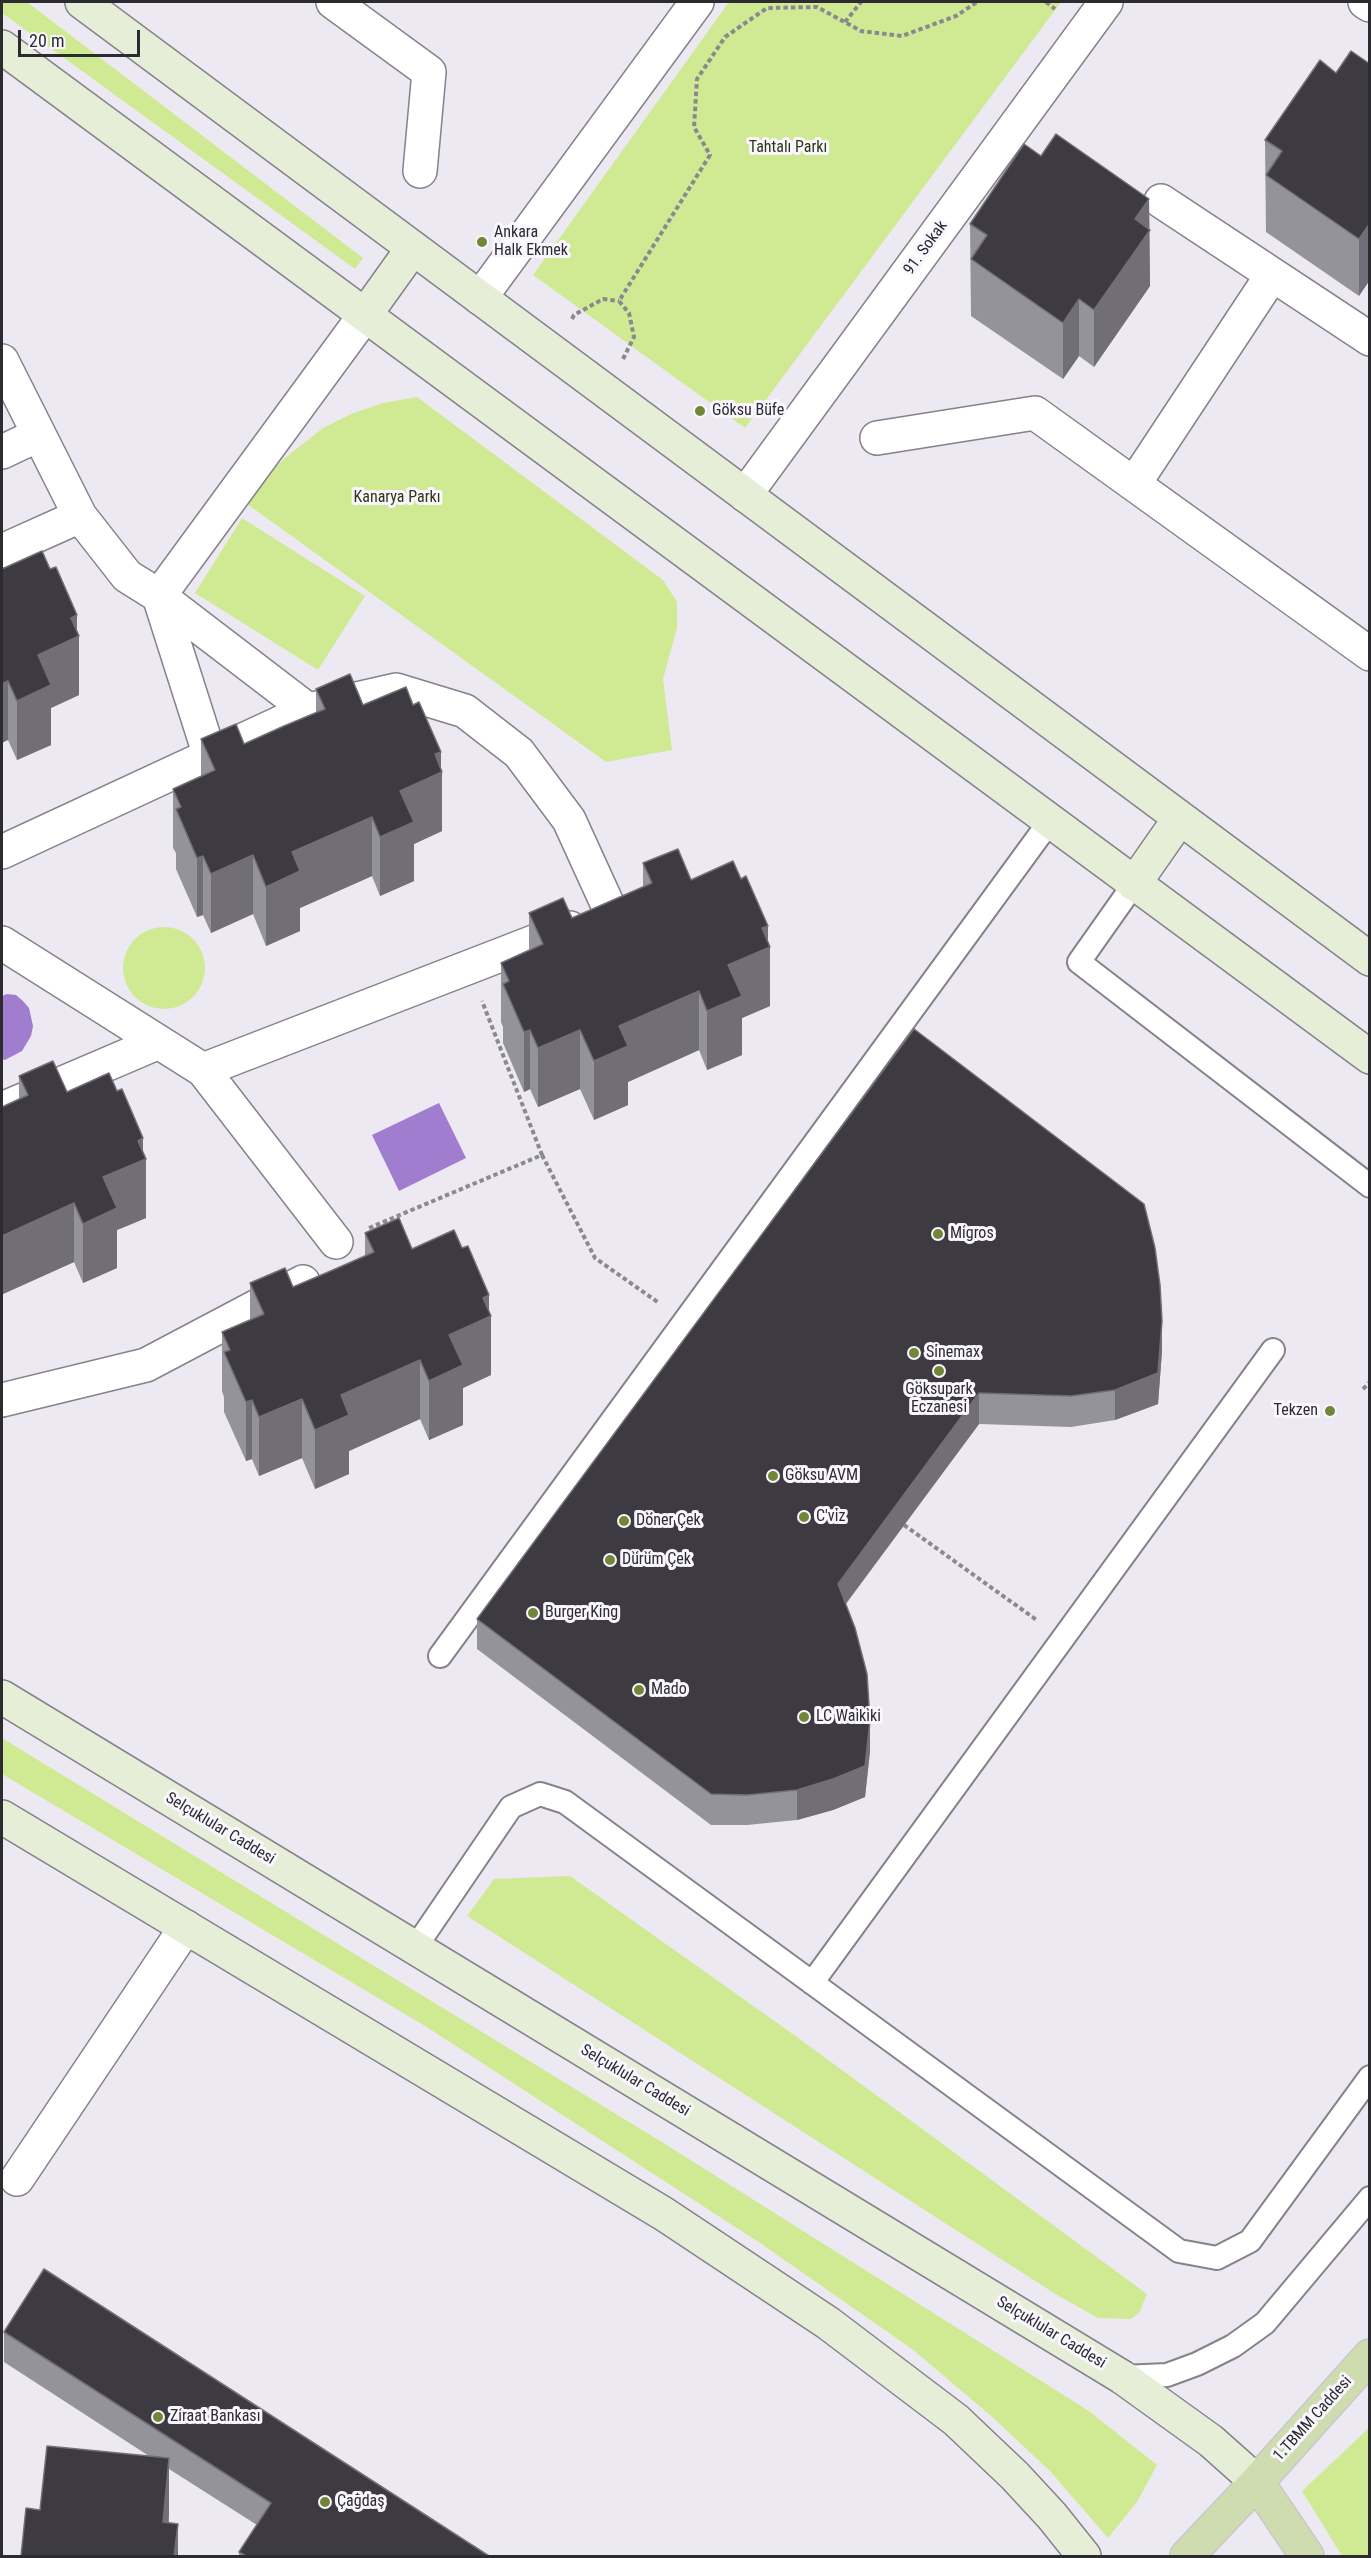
<!DOCTYPE html>
<html>
<head>
<meta charset="utf-8">
<style>
  body { margin:0 }
  #map { position:relative; width:1371px; height:2558px; overflow:hidden; background:#ece9f3; font-family:"Roboto Condensed",sans-serif }
  canvas { display:block }
  .frame { position:absolute; inset:0; border:3px solid #2c2b2f; pointer-events:none }
  .scale { position:absolute; left:18px; top:30px; width:122px; height:27px; box-sizing:border-box; border:3px solid #2c2b2f; border-top:0; padding-left:8px; font-size:18px; line-height:21px; white-space:nowrap; color:#2c2b2f; -webkit-text-stroke:4px #f9f6ff; paint-order:stroke }
</style>
</head>
<body>
<div id="map">
<canvas width="1371" height="2558"></canvas>
<div class="frame"></div>
<div class="scale">20 m</div>
</div>
<script>
const ctx = document.querySelector('canvas').getContext('2d');
ctx.lineJoin = 'round';
function paint(path, color) { ctx.fillStyle = color; ctx.fill(path, 'evenodd'); }
const toPath = rows => new Path2D(rows.map(r => 'M' + r).join(''));
function trace(path, color, width, dash) { ctx.strokeStyle = color; ctx.lineWidth = width; ctx.lineCap = dash ? 'butt' : 'round'; ctx.setLineDash(dash || []); ctx.stroke(path); }
function drawText(font, color, halo, rows, align = 'center') {
  ctx.font = font + ' "Roboto Condensed",sans-serif'; ctx.lineWidth = 6; ctx.setLineDash([]); ctx.textBaseline = 'middle'; ctx.strokeStyle = halo; ctx.fillStyle = color; for (const [text, x, y, turn = 0] of rows) {
    ctx.save(); ctx.translate(x, y); ctx.rotate((+turn || 0) * Math.PI / 180); ctx.textAlign = isNaN(turn) ? turn : align; if (halo) ctx.strokeText(text, 0, 0); ctx.fillText(text, 0, 0); ctx.restore();
  }
}
paint(toPath([
  [2,2,27,2,363,258,355,269,2,13],
  [729,2,1061,2,745,428,533,275],
  [417,397,663,580,677,602,677,628,663,679,672,750,606,762,247,504,270,472,286,457,323,428,351,414,383,403],
  [242,518,365,596,318,670,195,593],
  '123 968a41 41 0 1 1 82 0a41 41 0 1 1-82 0Z',
  [2,1738,665,2144,1089,2411,1157,2465,1137,2502,1108,2538,1050,2471,990,2415,912,2349,760,2243,425,2026,2,1774],
  [570,1876,797,2037,1147,2294,1139,2313,1131,2319,1098,2318,1057,2295,467,1916,494,1879],
  [1369,2428,1369,2556,1342,2556,1302,2491]
]), '#d0ea94');
paint(toPath([
  [7,994,16,995,23,1001,29,1008,33,1026,31,1036,22,1051,5,1060,2,1059,2,996],
  [439,1103,466,1158,399,1191,372,1135]
]), '#a07dcf');
const lane = toPath([
  [1134,884,1079,962,1370,1186],
  [440,1656,1050,821],
  [415,1948,511,1807,540,1794,565,1802,1179,2251,1217,2258,1250,2241,1370,2077],
  [812,1983,1273,1350],
  [1122,2377,1167,2375,1197,2364,1233,2346,1265,2323,1370,2198]
]);
const street = toPath([
  [333,2,429,72,420,171],
  [1365,2,1370,5],
  [1161,201,1370,339],
  [480,298,697,2],
  [2,361,80,516,127,576,159,596,365,315],
  [877,438,1035,413,1370,654],
  [2,452,38,435],
  [1134,484,1272,275],
  [745,495,1106,2],
  [2,551,80,516],
  [210,756,159,596,308,710],
  [2,852,308,710,396,690,465,711,519,753,569,820,611,912],
  [2,943,203,1070,570,928],
  [203,1070,336,1242],
  [2,1109,159,1042],
  [2,1400,146,1365,303,1282],
  [17,2179,186,1927]
]);
const secondary = toPath([
  [82,2,1370,959],
  [2,47,1370,1057],
  [365,315,413,248],
  [1134,884,1180,818],
  [2,1697,1122,2377,1211,2441,1257,2482],
  [2,1817,664,2214,828,2323,956,2420,1015,2476,1052,2516,1084,2556]
]);
const primary = toPath([
  [1257,2482,1370,2356],
  [1187,2556,1257,2482,1307,2556]
]);
trace(lane, '#85828b', 26);
trace(street, '#85828b', 36);
trace(secondary, '#85828b', 36);
trace(primary, '#c8c8c9', 36);
trace(toPath([
  [1046,2,1055,9],
  [845,22,861,2],
  [572,319,574,315,603,299,619,301],
  [623,359,634,337,629,313,619,301,710,155,694,127,697,79,725,37,767,8,817,7,861,31,902,36,956,16,977,2],
  [542,1155,595,1258,659,1303],
  [369,1228,542,1155,482,1001],
  [1363,1389,1370,1382],
  [904,1525,1038,1621]
]), '#8b8990', 4, [4.5, 3]);
trace(lane, '#fff', 22);
trace(street, '#fff', 33);
trace(secondary, '#e7eed8', 33);
trace(primary, '#cfdcb0', 33);
paint(toPath([
  [1370,64,1359,296,1266,232,1265,140,1336,73],
  [1041,156,1149,199,1150,286,1094,367,1079,356,1063,379,971,316,970,224],
  [2,569,50,569,77,631,79,695,51,708,51,745,17,760,8,740],
  [316,689,363,705,441,767,442,831,414,844,414,881,380,896,372,876,300,908,300,931,266,946,253,914,211,933,203,915,197,917,176,869,176,853,173,848,173,789,201,776,201,739,244,744,316,712],
  [643,863,691,880,768,942,770,1006,742,1018,742,1055,707,1070,699,1050,628,1082,628,1105,594,1120,580,1089,538,1107,530,1089,524,1092,503,1043,503,1027,501,1022,501,963,529,950,529,913,572,918,643,887],
  [914,1029,1162,1351,1158,1404,1115,1420,1071,1427,979,1424,846,1604,870,1751,865,1797,833,1810,797,1820,747,1825,711,1825,477,1649,477,1619],
  [19,1076,67,1092,143,1154,146,1218,117,1230,117,1268,83,1283,74,1262,3,1294,3,1317,2,1107,19,1099],
  [365,1233,412,1249,489,1310,491,1375,463,1388,463,1425,429,1440,420,1419,349,1451,349,1474,315,1489,302,1458,259,1476,252,1459,246,1461,224,1412,224,1397,222,1391,222,1332,250,1320,250,1283,293,1287,365,1256],
  [4,2332,489,2556,239,2556,239,2552,257,2525,169,2469,169,2523,178,2556,40,2510,149,2456,4,2362]
]), '#94929a');
paint(toPath([
  [1149,199,1150,286,1094,367,1094,310,1135,219],
  [1370,223,1370,280,1359,296,1359,239],
  [1079,299,1079,356,1063,379,1063,323],
  [77,615,77,637,79,636,79,695,51,708,51,745,17,760,17,701,38,655,71,618],
  [8,681,8,740,2,743,2,684],
  [441,752,441,773,442,772,442,831,414,844,414,881,380,896,380,837,400,791,435,754],
  [372,817,372,876,300,908,300,931,266,946,266,887,292,852],
  [253,855,253,914,211,933,211,874],
  [203,856,203,915,197,917,197,858],
  [768,926,768,948,770,947,770,1006,742,1018,742,1055,707,1070,707,1011,728,965,762,928],
  [699,991,699,1050,628,1082,628,1105,594,1120,594,1061,619,1026],
  [530,1030,530,1089,524,1092,524,1032],
  [580,1030,580,1089,538,1107,538,1048],
  [143,1138,143,1160,146,1159,146,1218,117,1230,117,1268,83,1283,83,1224,103,1177,138,1141],
  [74,1203,74,1262,3,1294,3,1317,2,1318,2,1236],
  [489,1295,489,1317,491,1316,491,1375,463,1388,463,1425,429,1440,429,1381,449,1335,483,1298],
  [1162,1321,1162,1351,1158,1404,1115,1420,1115,1390],
  [420,1360,420,1419,349,1451,349,1474,315,1489,315,1430,341,1395],
  [979,1393,979,1424,838,1614,838,1584],
  [302,1399,302,1458,259,1476,259,1417],
  [252,1400,252,1459,246,1461,246,1402],
  [870,1721,870,1751,865,1797,833,1810,797,1820,797,1790],
  [169,2458,169,2514,165,2556,163,2522],
  [178,2524,178,2556,174,2556]
]), '#726e77');
const building = toPath([
  [1351,51,1370,64,1370,223,1359,239,1266,175,1282,151,1265,140,1320,60,1336,73,1351,51],
  [1056,134,1149,199,1135,219,1150,230,1094,310,1079,299,1063,323,971,259,987,235,970,224,1024,144,1041,156,1056,134],
  [42,551,50,569,56,567,77,615,71,618,79,636,38,655,51,685,17,701,8,681,2,684,2,569,42,551],
  [350,674,363,705,406,687,413,705,419,702,441,752,435,754,442,772,400,791,414,822,380,837,372,817,292,852,300,871,266,887,253,855,211,874,203,856,197,858,176,809,181,807,173,789,215,770,201,739,236,724,244,744,284,726,325,709,316,689,350,674],
  [678,849,691,880,733,861,741,879,746,876,768,926,762,928,770,947,728,965,742,996,707,1011,699,991,619,1026,628,1046,594,1061,580,1030,538,1048,530,1030,524,1032,503,984,509,981,501,963,543,944,529,913,563,898,572,918,652,883,643,863,678,849],
  [914,1029,1144,1204,1155,1248,1160,1285,1162,1321,1158,1373,1115,1390,1071,1396,979,1393,838,1584,855,1628,867,1674,870,1721,865,1766,833,1779,797,1790,747,1795,711,1794,477,1619,914,1029],
  [53,1061,67,1092,109,1073,117,1091,122,1089,143,1138,138,1141,146,1159,103,1177,117,1208,83,1224,74,1203,2,1236,2,1107,28,1095,19,1076,53,1061],
  [399,1218,412,1249,454,1230,462,1248,468,1246,489,1295,483,1298,491,1316,449,1335,463,1365,429,1381,420,1360,341,1395,349,1415,315,1430,302,1399,259,1417,252,1400,246,1402,224,1352,230,1350,222,1332,264,1314,250,1283,285,1268,293,1287,333,1270,374,1252,365,1233,399,1218],
  [44,2269,489,2556,246,2556,239,2552,271,2503,4,2332,44,2269],
  [47,2446,169,2458,163,2522,178,2524,174,2556,21,2556,26,2508,40,2510,47,2446]
]);
paint(building, '#3d3a42');
trace(building, '#726e77', 1.5);
for (const [x, y, r, color] of [
  [482,242,6,"#718637"],
  [700,411,6,"#718637"],
  [938,1234,6,"#718637"],
  [914,1353,6,"#718637"],
  [939,1371,6,"#718637"],
  [1330,1411,6,"#718637"],
  [773,1476,6,"#718637"],
  [804,1517,6,"#718637"],
  [624,1521,6,"#718637"],
  [610,1560,6,"#718637"],
  [533,1613,6,"#718637"],
  [639,1690,6,"#718637"],
  [804,1717,6,"#718637"],
  [158,2417,6,"#718637"],
  [325,2502,6,"#718637"]
]) { const dot = new Path2D(); dot.arc(x, y, r, 0, 2 * Math.PI); ctx.fillStyle = color; ctx.fill(dot); trace(dot, '#f9f6ff', 2); }
drawText('16px', '#2d3710', '#f9f6ff', [
  ["Tahtalı Parkı",788,148],
  ["Kanarya Parkı",397,498]
]);
drawText('16px', '#2c2b2f', '#f9f6ff', [
  ["Ankara",494,233],
  ["Halk Ekmek",494,251],
  ["Göksu Büfe",712,411],
  ["Migros",950,1234],
  ["Sinemax",926,1353],
  ["Göksupark",939,1390,"center"],
  ["Eczanesi",939,1408,"center"],
  ["Tekzen",1318,1411,"right"],
  ["Göksu AVM",785,1476],
  ["C'viz",816,1517],
  ["Döner Çek",636,1521],
  ["Dürüm Çek",622,1560],
  ["Burger King",545,1613],
  ["Mado",651,1690],
  ["LC Waikiki",816,1717],
  ["Ziraat Bankası",170,2417],
  ["Çağdaş",337,2502]
], 'left');
drawText('16px', '#2c2b2f', '#f9f6ff', [
  ["91. Sokak",926,248,-54],
  ["Selçuklular Caddesi",220,1829,31],
  ["Selçuklular Caddesi",635,2081,31],
  ["Selçuklular Caddesi",1051,2333,31],
  ["1.TBMM Caddesi",1313,2419,-48]
]);
</script>
</body>
</html>
